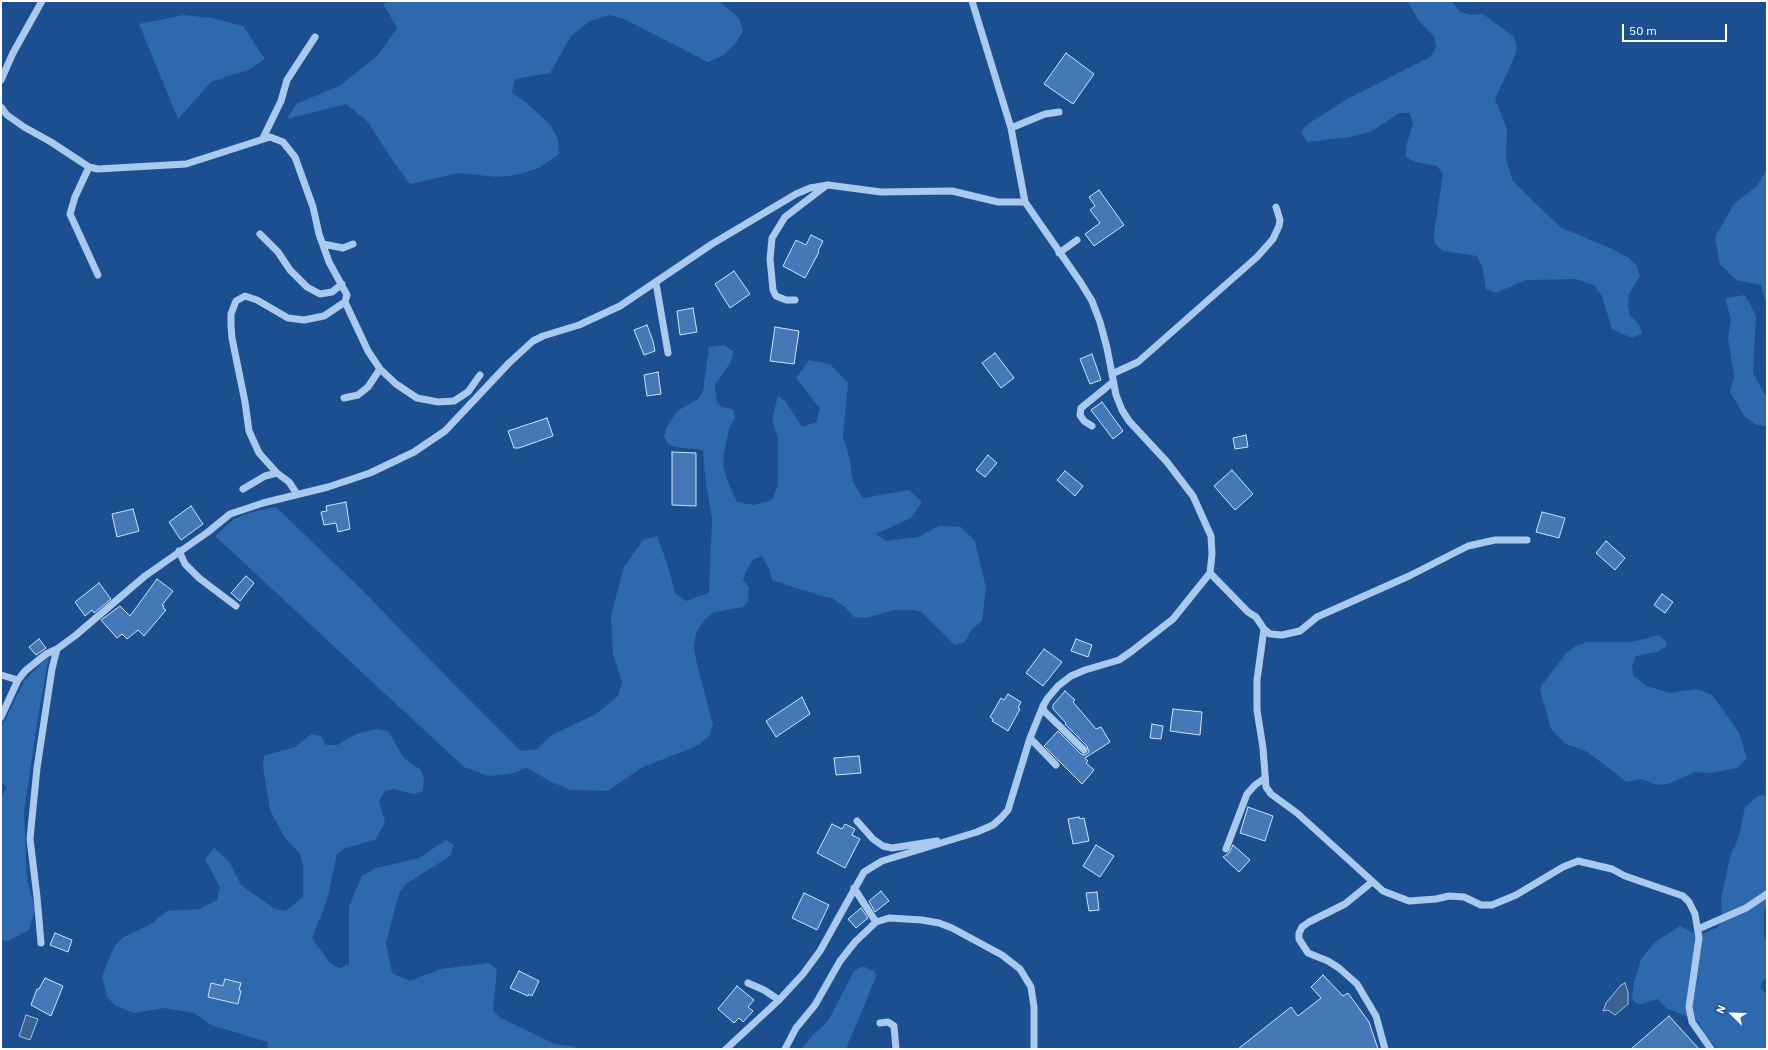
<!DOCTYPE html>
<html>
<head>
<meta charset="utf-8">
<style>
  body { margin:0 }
  #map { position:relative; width:1768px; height:1050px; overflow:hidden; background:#1b4f8f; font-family:"IBM Plex Sans",sans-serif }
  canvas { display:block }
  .frame { position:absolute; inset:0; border:2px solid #fff; pointer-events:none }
  .north { position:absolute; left:1712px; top:994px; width:40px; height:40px; -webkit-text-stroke:3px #1b4f8f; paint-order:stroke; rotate:293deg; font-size:11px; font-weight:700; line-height:16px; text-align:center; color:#fff }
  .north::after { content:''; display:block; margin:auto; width:14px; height:18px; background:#fff; clip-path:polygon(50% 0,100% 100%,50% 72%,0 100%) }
  .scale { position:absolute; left:1622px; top:24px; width:105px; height:18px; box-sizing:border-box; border:2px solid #fff; border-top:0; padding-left:5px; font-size:12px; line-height:14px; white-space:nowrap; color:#fff; -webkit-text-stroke:3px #1b4f8f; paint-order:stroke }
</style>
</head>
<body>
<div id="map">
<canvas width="1768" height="1050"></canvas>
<div class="frame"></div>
<div class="north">N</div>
<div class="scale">50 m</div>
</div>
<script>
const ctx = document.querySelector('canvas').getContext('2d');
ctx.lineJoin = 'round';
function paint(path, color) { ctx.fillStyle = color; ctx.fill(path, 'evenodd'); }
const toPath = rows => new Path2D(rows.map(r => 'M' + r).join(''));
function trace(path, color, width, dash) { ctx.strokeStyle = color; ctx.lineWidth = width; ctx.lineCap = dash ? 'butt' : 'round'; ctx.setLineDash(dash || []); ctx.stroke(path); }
paint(toPath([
  [389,1,719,1,739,18,743,32,735,44,724,55,708,62,624,19,610,15,590,21,571,36,550,73,515,79,512,93,526,102,550,125,558,139,559,154,539,168,516,175,497,177,459,173,410,184,393,161,367,121,346,104,287,119,296,104,341,85,379,54,397,28,383,4],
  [1407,1,1452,1,1460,12,1471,15,1483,14,1514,37,1517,48,1514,58,1495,99,1507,129,1506,160,1513,181,1560,227,1610,248,1629,258,1636,265,1640,276,1629,294,1628,305,1630,316,1638,323,1642,333,1632,338,1612,329,1602,296,1595,286,1576,279,1526,280,1496,293,1486,289,1482,266,1477,256,1443,251,1435,244,1434,233,1443,174,1437,166,1415,162,1406,157,1406,146,1413,124,1410,113,1399,113,1372,131,1350,137,1307,142,1301,132,1308,124,1347,99,1430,57,1436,47,1434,36,1419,21],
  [184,15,212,18,243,26,265,59,250,69,211,82,178,119,139,24],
  [1767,169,1767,306,1761,285,1736,280,1720,264,1715,237,1734,204,1757,186],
  [1745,295,1756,316,1753,373,1765,395,1767,395,1767,426,1757,425,1745,417,1730,392,1734,376,1728,338,1731,319,1725,298],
  [724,345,734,352,730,363,715,385,717,402,722,407,733,409,735,418,729,429,724,453,723,466,727,480,737,502,754,505,772,500,778,485,778,439,772,419,778,396,785,401,802,427,816,422,820,409,796,378,809,360,830,364,848,383,843,436,850,461,853,482,863,498,909,490,922,502,911,518,876,534,886,541,918,537,939,526,961,527,975,541,986,588,982,621,972,629,965,642,955,645,921,612,913,610,895,610,865,618,854,617,846,608,832,598,821,596,772,580,770,571,762,556,754,559,746,571,743,580,749,587,748,601,743,607,715,612,705,619,696,633,694,647,696,660,713,725,709,736,699,745,641,768,608,791,570,790,550,781,527,768,510,774,488,776,464,767,215,536,234,519,252,512,276,507,359,587,445,675,521,751,537,749,550,736,596,714,618,696,622,682,613,654,611,615,624,567,643,540,657,536,667,563,675,593,686,601,709,593,712,519,706,484,703,450,675,447,668,444,664,437,666,428,677,411,698,399,703,391,709,347],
  [1659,635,1667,642,1666,647,1656,652,1636,656,1632,666,1634,676,1647,686,1670,693,1697,689,1712,695,1738,731,1747,758,1737,768,1711,773,1695,772,1668,784,1657,785,1642,779,1627,782,1586,751,1566,744,1551,729,1540,690,1542,685,1567,652,1576,646,1587,642,1632,642],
  [49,656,38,717,24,812,27,880,35,910,29,930,8,941,1,940,1,797,7,787,1,783,1,728,25,680],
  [377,729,388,731,404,758,421,770,424,779,423,791,414,794,394,789,384,792,379,802,385,822,375,840,345,848,337,854,327,900,312,938,330,963,339,968,349,965,349,906,362,876,376,868,419,858,446,840,454,845,450,856,406,884,399,893,386,943,392,973,410,981,441,969,489,963,497,969,493,1010,499,1017,555,1044,576,1047,573,1049,268,1049,267,1042,211,1025,194,1013,164,1008,134,1013,115,1005,107,997,102,976,114,947,122,938,151,924,167,911,199,909,217,900,220,887,205,859,214,848,229,861,241,885,275,909,286,911,303,897,303,865,300,854,285,838,270,810,263,767,264,756,295,747,311,734,321,736,326,745,337,745,356,734],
  [1763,795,1767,797,1767,905,1764,911,1764,938,1767,941,1767,978,1762,982,1761,988,1767,995,1767,1049,1718,1049,1706,1036,1698,1021,1666,1008,1658,999,1641,1004,1636,1003,1632,999,1634,982,1641,959,1655,942,1680,926,1695,934,1706,933,1718,927,1722,917,1721,900,1730,857,1739,836,1745,807,1758,796],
  [863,966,875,972,876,977,846,1049,801,1049,812,1036,828,1021,854,971]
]), '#2e69ad');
const water = toPath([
  [1625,983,1628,992,1628,1004,1615,1015,1608,1010,1603,1011,1606,1003,1621,985,1625,983],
  [26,1015,38,1019,30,1040,19,1036,26,1015]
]);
paint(water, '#3c6290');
trace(water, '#9cc4f0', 1);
const building = toPath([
  [1066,53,1094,74,1073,104,1044,84,1066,53],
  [1099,190,1124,225,1094,246,1085,234,1100,223,1090,210,1095,206,1089,197,1099,190],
  [811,235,823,241,818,251,819,252,805,278,783,266,796,240,806,245,811,235],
  [734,271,750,294,730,308,715,284,734,271],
  [693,308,697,332,680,335,677,311,693,308],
  [647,325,653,341,655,351,644,355,634,330,647,325],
  [775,327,799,331,794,364,770,361,775,327],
  [995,353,1014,378,1001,388,982,363,995,353],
  [1092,354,1101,380,1090,384,1080,359,1092,354],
  [658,372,661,394,647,396,644,375,658,372],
  [1102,402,1123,431,1113,439,1091,410,1102,402],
  [547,418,553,436,519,448,514,448,508,431,547,418],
  [1246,435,1248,447,1235,449,1233,438,1246,435],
  [672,452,696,453,696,506,672,505,672,452],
  [988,455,997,463,985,477,976,470,988,455],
  [1232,470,1253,494,1235,510,1214,486,1232,470],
  [1065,471,1083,486,1075,496,1057,480,1065,471],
  [346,502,350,529,338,532,336,523,324,525,321,512,327,511,326,506,346,502],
  [191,506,203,524,181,540,169,522,191,506],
  [133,509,139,531,117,537,112,514,133,509],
  [1542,512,1565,518,1559,538,1536,532,1542,512],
  [1606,541,1625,558,1615,570,1596,553,1606,541],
  [246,576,254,583,240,601,231,593,246,576],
  [157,579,173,591,162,605,164,606,163,608,166,610,144,636,138,630,127,639,122,634,117,638,101,620,120,606,130,616,157,579],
  [99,583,111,599,94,613,92,610,85,616,75,602,99,583],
  [1662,594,1673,602,1665,613,1654,605,1662,594],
  [39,639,46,648,36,655,29,647,39,639],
  [1076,639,1092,645,1088,657,1071,651,1076,639],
  [1044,649,1062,662,1043,686,1026,673,1044,649],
  [1065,691,1075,700,1073,702,1096,729,1101,727,1110,742,1085,758,1088,761,1086,763,1094,770,1082,784,1044,746,1058,731,1081,754,1085,755,1089,752,1087,746,1065,724,1066,723,1053,709,1053,705,1065,691],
  [1008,694,1021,702,1018,708,1020,709,1008,731,992,721,993,719,990,717,1001,698,1004,700,1008,694],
  [802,697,810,714,776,737,766,721,802,697],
  [1173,709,1202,712,1200,735,1170,731,1173,709],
  [1152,724,1163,726,1161,739,1150,738,1152,724],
  [859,756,861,773,836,775,834,758,859,756],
  [1248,807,1273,816,1265,841,1240,833,1248,807],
  [1079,817,1080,819,1084,818,1089,841,1073,844,1068,819,1079,817],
  [832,824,842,829,845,824,855,829,852,835,860,839,845,868,817,853,832,824],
  [1096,845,1114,856,1100,877,1083,866,1096,845],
  [1233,845,1250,860,1239,872,1223,857,1229,853,1233,845],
  [881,891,889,901,875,912,869,901,881,891],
  [1097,892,1099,910,1089,911,1086,893,1097,892],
  [804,893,829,905,817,930,792,918,804,893],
  [861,908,868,918,856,928,848,919,861,908],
  [55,933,72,940,68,952,50,945,55,933],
  [519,971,539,981,532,996,529,994,528,996,510,988,519,971],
  [1323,975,1343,996,1348,993,1369,1022,1378,1049,1238,1049,1291,1007,1298,1016,1321,998,1311,987,1323,975],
  [45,978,63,986,51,1016,31,1005,37,989,39,989,45,978],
  [225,979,241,983,239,990,241,991,238,1004,208,997,211,983,223,986,225,979],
  [737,986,754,1000,748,1007,753,1011,743,1022,739,1018,734,1023,718,1009,737,986],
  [1669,1016,1699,1049,1631,1049,1669,1016]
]);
paint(building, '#4478b7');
trace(building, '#cfe3fa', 1);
trace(toPath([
  [1,80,13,53,42,1],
  [1,107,7,115,24,127,51,142,89,167,98,169,186,164,270,137,283,142,295,157,313,207,319,234,329,262,347,295,345,302,324,316,304,320,288,318,257,300,245,296,236,301,231,314,231,326,232,338,245,402,249,431,259,453,277,473,289,482,297,494],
  [1011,128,1045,114,1059,112],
  [263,138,281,101,287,80,315,37],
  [89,167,75,197,70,214,98,275],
  [260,234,278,252,290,270,307,287,320,294,332,292,342,284],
  [323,244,343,248,353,244],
  [1059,253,1077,240],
  [656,283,668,353],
  [795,300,786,300,776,296,773,290,770,259,772,238,785,217,827,185],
  [345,302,368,351,380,369,396,384,417,398,438,402,454,401,468,392,480,375],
  [1112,374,1138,362,1257,257,1273,239,1279,226,1280,220,1276,207],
  [344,398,358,395,368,387,380,369],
  [1092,426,1084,421,1080,415,1081,408,1113,382],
  [243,489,265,476,277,473],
  [179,551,185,564,199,578,236,606],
  [1210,573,1248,612,1256,617,1264,629,1257,680,1257,710,1263,748,1266,787,1271,794,1297,813,1383,891,1409,901,1436,899,1449,896,1464,897,1481,905,1492,905,1516,895,1563,867,1578,861,1612,869,1625,876,1683,896,1689,902,1695,914,1699,938,1689,1007,1692,1022,1711,1049],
  [1264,629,1270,634,1282,635,1300,631,1317,617,1409,576,1468,546,1495,540,1527,540],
  [1,675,18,680],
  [1043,706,1044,711,1084,750],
  [1,717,18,680,25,671,46,654,57,649],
  [1030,738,1056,765],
  [857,821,873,839,883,846,892,848,937,841],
  [1226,849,1247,794,1255,785,1265,778],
  [1372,882,1345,904,1309,922,1302,927,1299,933,1299,939,1308,953,1328,961,1339,968,1357,984,1376,1016,1385,1049],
  [854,888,876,922],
  [1698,929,1746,908,1767,894],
  [41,943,37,897,30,839,37,768,52,669,57,649,76,635,145,576,208,532,230,514,263,503,328,487,370,473,414,452,445,431,509,363,533,341,543,336,579,325,620,306,712,244,796,194,810,188,828,185,881,192,952,191,998,202,1025,202],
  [748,983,764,990,779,1000],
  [880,1023,888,1022,894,1026,896,1049],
  [726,1049,779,1000,803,974,820,951,864,872,882,861,977,832,993,825,1001,818,1008,810,1030,738,1043,706,1047,699,1058,686,1071,676,1085,670,1119,660,1132,651,1173,619,1210,573,1212,554,1211,536,1193,496,1167,462,1129,421,1122,410,1116,395,1107,348,1100,322,1092,301,1081,283,1025,202,1011,128,972,1],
  [785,1049,796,1028,815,1005,840,961,855,942,876,922,889,918,922,920,939,923,952,928,1002,955,1020,969,1031,987,1034,1007,1034,1049]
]), '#a9c9ee', 7);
</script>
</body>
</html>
